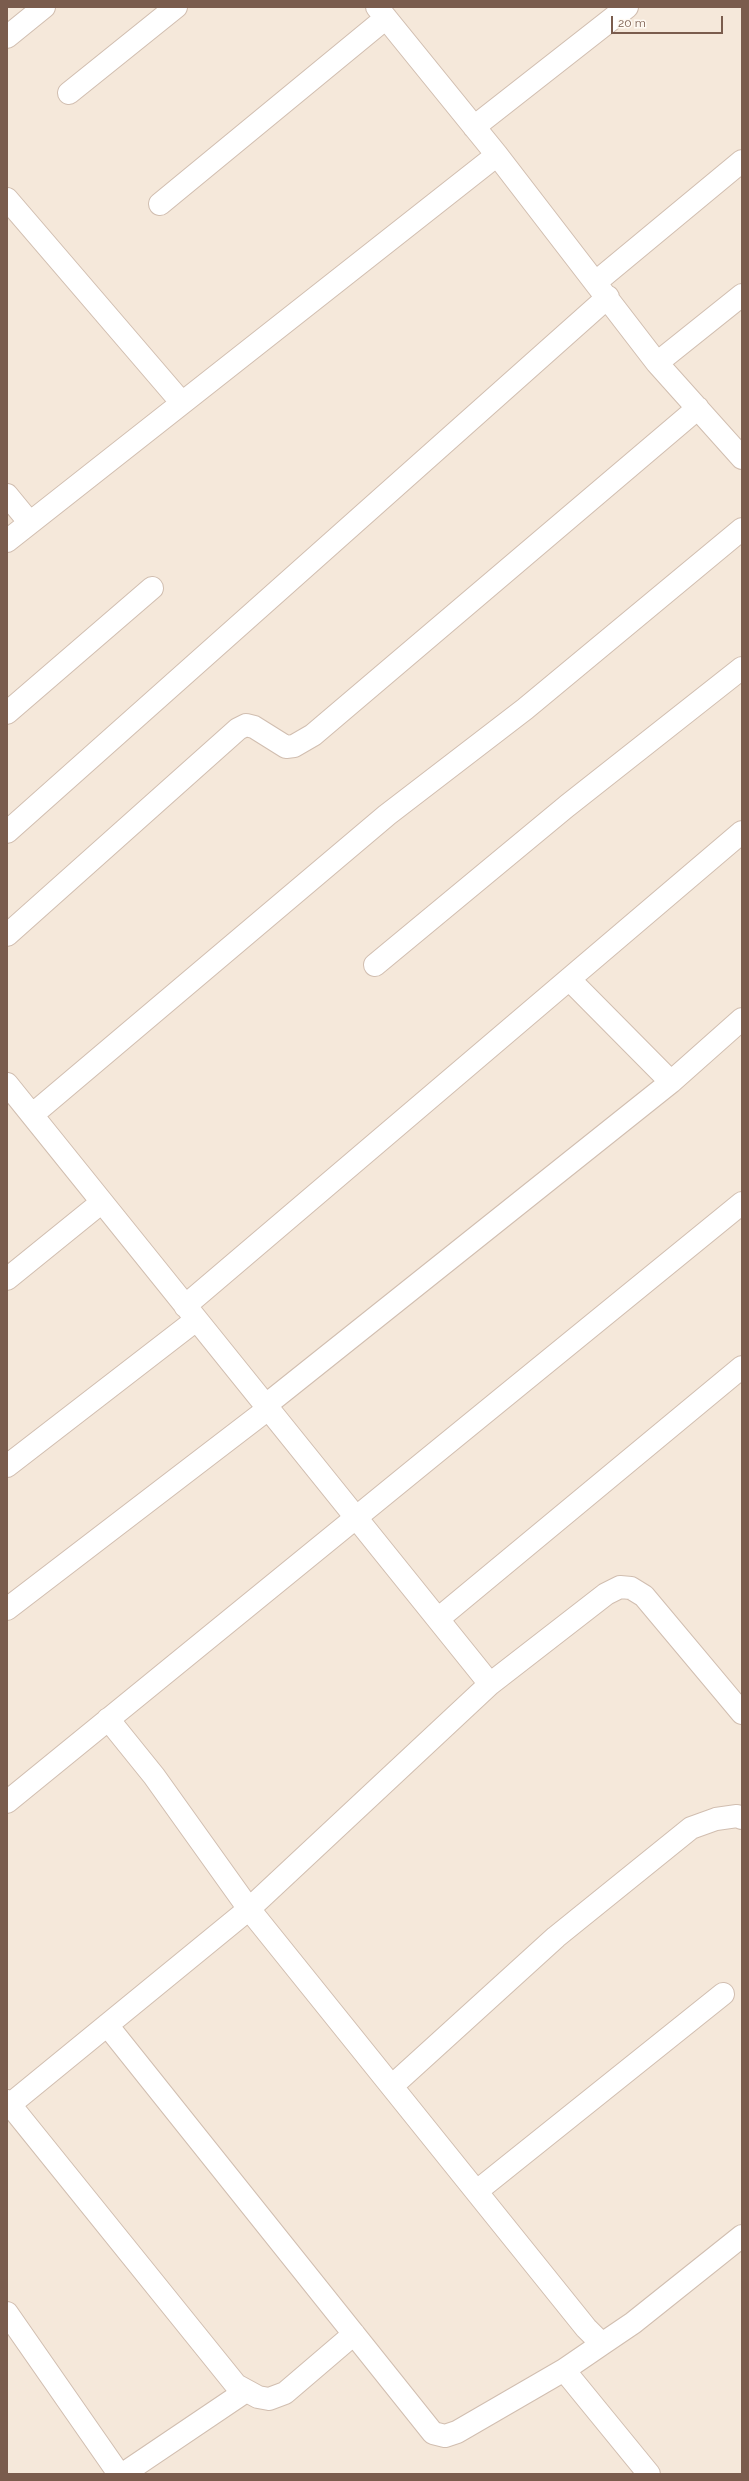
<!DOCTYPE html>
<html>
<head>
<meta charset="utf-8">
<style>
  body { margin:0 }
  #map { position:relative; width:749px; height:2481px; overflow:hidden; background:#fdf6ec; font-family:Raleway,sans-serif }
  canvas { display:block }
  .frame { position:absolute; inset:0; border:8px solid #7a5c4d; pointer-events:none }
  .scale { position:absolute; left:611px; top:16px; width:112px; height:18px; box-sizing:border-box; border:2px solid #7a5c4d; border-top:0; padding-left:5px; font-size:12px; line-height:14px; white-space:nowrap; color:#7a5c4d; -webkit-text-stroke:3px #fffaf3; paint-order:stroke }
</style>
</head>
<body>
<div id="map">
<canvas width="749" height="2481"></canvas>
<div class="frame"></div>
<div class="scale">20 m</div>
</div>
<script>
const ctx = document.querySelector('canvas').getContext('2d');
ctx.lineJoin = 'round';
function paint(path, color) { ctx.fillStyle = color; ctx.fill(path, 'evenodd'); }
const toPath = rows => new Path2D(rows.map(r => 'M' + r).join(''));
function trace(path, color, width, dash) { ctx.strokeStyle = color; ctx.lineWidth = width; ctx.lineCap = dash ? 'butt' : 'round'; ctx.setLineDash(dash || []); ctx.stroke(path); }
paint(toPath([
  [7,7,742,7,742,2474,7,2474]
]), '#f5e8da');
const street = toPath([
  [377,7,497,155,657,363,742,458],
  [7,37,44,7],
  [69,93,176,7],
  [474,127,627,7],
  [7,199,182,403],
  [160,204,386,18],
  [596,282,742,161],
  [657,363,742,295],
  [7,495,30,523],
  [7,541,497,155],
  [7,713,152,588],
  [7,832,608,297],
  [7,935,238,729,246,725,254,727,286,747,294,746,313,735,698,408],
  [375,965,567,806,742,668],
  [569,979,671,1082],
  [7,1084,490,1684],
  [32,1115,387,815,525,709,742,529],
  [7,1279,102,1202],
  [185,1306,742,832],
  [266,1405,671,1082,742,1019],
  [7,1466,196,1320],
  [7,1609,268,1409],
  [438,1619,742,1367],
  [108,1719,154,1776,249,1909,586,2328,602,2344,633,2323,742,2236],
  [7,1802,742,1203],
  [107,2025,433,2433,445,2436,457,2432,564,2370,649,2474],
  [392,2086,556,1937,691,1828,716,1819,737,1816,742,1818],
  [7,2101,236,2385,258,2397,269,2399,285,2393,354,2334],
  [7,2107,249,1909,490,1684,606,1594,620,1587,631,1588,644,1596,742,1713],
  [477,2191,723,1994],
  [7,2313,119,2474],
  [564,2370,602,2344],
  [123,2474,246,2391]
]);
trace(street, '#d1beb0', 24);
trace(street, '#fff', 22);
</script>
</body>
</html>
